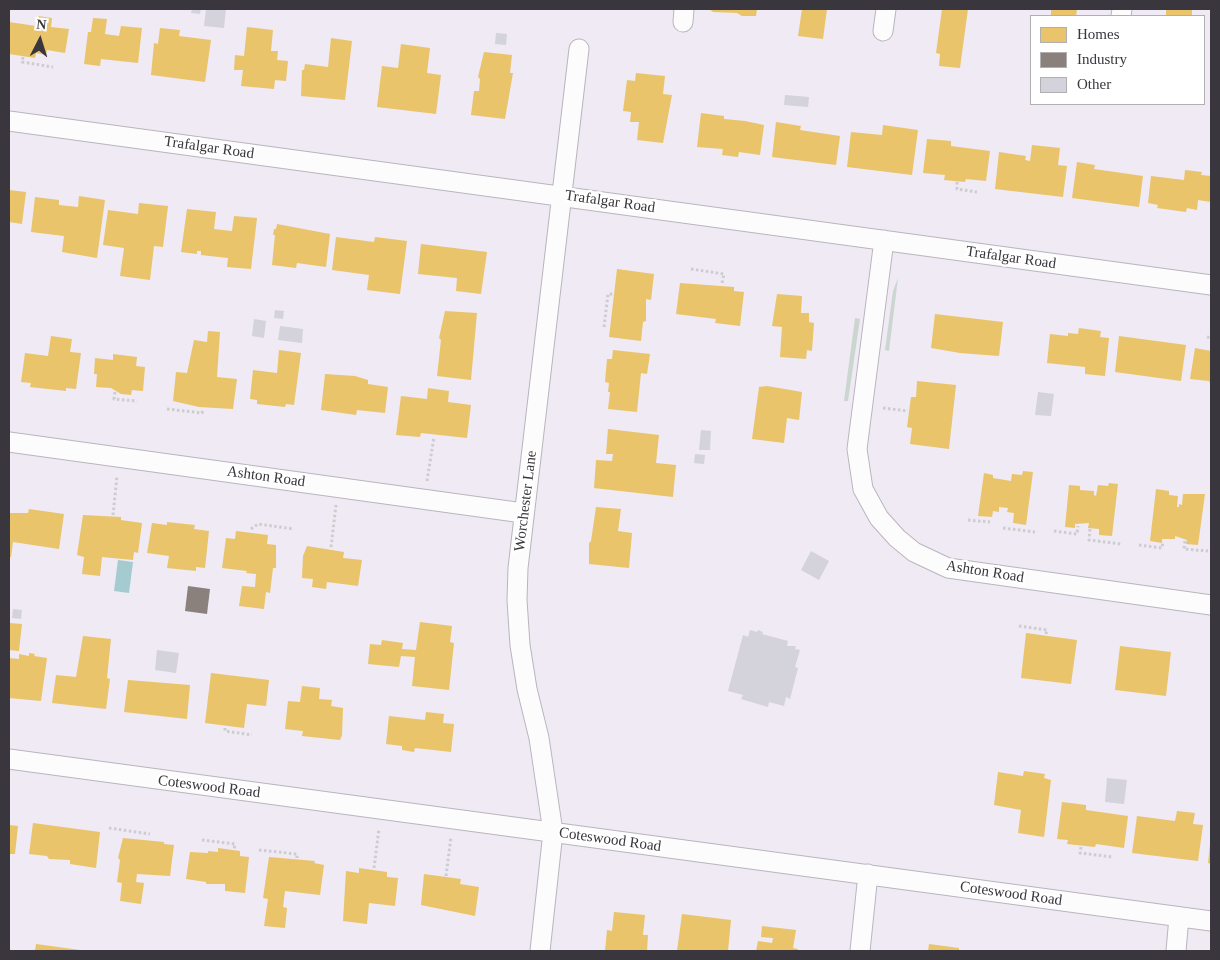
<!DOCTYPE html>
<html>
<head>
<meta charset="utf-8">
<style>
  body { margin:0 }
  #map { position:relative; width:1220px; height:960px; overflow:hidden; background:#efeaf4; font-family:"Times New Roman",serif }
  canvas { display:block }
  .frame { position:absolute; inset:0; border:10px solid #39363d; pointer-events:none }
  .legend { position:absolute; left:1030px; top:15px; width:175px; height:90px; box-sizing:border-box; background:#fff; border:1px solid #b0afb1; margin:0; padding:6px 9px; list-style:none; font-size:15px; color:#39363d }
  .legend li { display:flex; align-items:center; gap:10px; height:25px }
  .legend b { width:25px; border:1px solid #b0afb1 }
  .north { position:absolute; left:15px; top:15px; width:50px; height:50px; -webkit-text-stroke:4px #fff; paint-order:stroke; rotate:5deg; font-size:14px; font-weight:700; line-height:20px; text-align:center; color:#39363d }
  .north::after { content:''; display:block; margin:auto; width:18px; height:22px; background:#39363d; clip-path:polygon(50% 0,100% 100%,50% 72%,0 100%) }
</style>
</head>
<body>
<div id="map">
<canvas width="1220" height="960"></canvas>
<div class="frame"></div>
<ul class="legend">
<li><b style="height:14px;background:#e9c46a"></b>Homes</li>
<li><b style="height:14px;background:#8a817c"></b>Industry</li>
<li><b style="height:14px;background:#d4d2da"></b>Other</li>
</ul>
<div class="north">N</div>
</div>
<script>
const ctx = document.querySelector('canvas').getContext('2d');
ctx.lineJoin = 'round';
function paint(path, color) { ctx.fillStyle = color; ctx.fill(path, 'evenodd'); }
const toPath = rows => new Path2D(rows.map(r => 'M' + r).join(''));
function trace(path, color, width, dash) { ctx.strokeStyle = color; ctx.lineWidth = width; ctx.lineCap = dash ? 'butt' : 'round'; ctx.setLineDash(dash || []); ctx.stroke(path); }
function drawText(font, color, halo, rows, align = 'center') {
  ctx.font = font + ' "Times New Roman",serif'; ctx.lineWidth = 5; ctx.setLineDash([]); ctx.textBaseline = 'middle'; ctx.strokeStyle = halo; ctx.fillStyle = color; for (const [text, x, y, turn = 0] of rows) {
    ctx.save(); ctx.translate(x, y); ctx.rotate((+turn || 0) * Math.PI / 180); ctx.textAlign = isNaN(turn) ? turn : align; if (halo) ctx.strokeText(text, 0, 0); ctx.fillText(text, 0, 0); ctx.restore();
  }
}
paint(toPath([
  [898,278,889,351,885,350,893,291],
  [855,318,860,319,848,401,844,401]
]), '#cad6cf');
paint(toPath([
  [118,560,133,562,129,593,114,591]
]), '#a4cbd0');
paint(toPath([
  [709,9,757,9,756,16,742,16,737,13,713,12],
  [802,9,827,9,823,39,798,36],
  [942,9,968,9,960,68,939,66,940,54,936,53],
  [1051,9,1077,9,1076,16,1051,16],
  [1166,9,1192,9,1192,16,1166,16],
  [38,16,52,18,51,27,69,29,65,53,47,50,46,55,36,53,35,58,9,54,9,22,36,26],
  [93,18,107,19,105,34,119,36,121,26,142,28,138,63,101,59,100,66,84,64,88,32,91,32],
  [247,27,273,30,271,51,278,51,277,60,288,61,286,81,275,80,274,89,241,86,243,70,234,70,235,55,244,56],
  [160,28,180,30,179,36,211,40,205,82,151,75,154,43,158,44],
  [331,38,352,41,345,100,301,96,302,70,304,70,305,64,328,67],
  [401,44,430,48,427,73,441,75,436,114,377,107,382,66,398,68],
  [484,52,512,55,510,73,513,73,505,119,471,115,474,91,479,91,480,79,478,77],
  [636,73,665,76,663,94,672,95,663,143,637,140,639,122,630,122,631,112,623,111,627,80,635,81],
  [701,113,724,116,724,119,745,121,764,125,760,155,739,152,738,157,722,155,723,149,697,147],
  [776,122,801,126,800,130,840,136,836,165,772,157],
  [883,125,918,130,912,175,847,167,851,132,882,135],
  [927,139,951,141,951,146,990,151,986,181,966,179,965,182,944,180,945,175,923,173],
  [1032,145,1060,148,1058,165,1067,166,1063,197,995,189,999,152,1026,156,1025,160,1030,161],
  [1077,162,1095,165,1094,169,1143,176,1139,207,1072,198],
  [1185,170,1202,172,1201,175,1211,176,1211,202,1198,200,1197,210,1187,208,1186,212,1157,208,1158,205,1148,203,1151,176,1184,180],
  [9,190,26,192,22,224,9,222],
  [79,196,105,200,97,258,62,252,64,236,31,232,35,197,59,200,59,205,78,207],
  [139,203,168,206,163,247,154,246,150,280,120,276,124,248,103,245,108,210,138,214],
  [187,209,216,212,214,229,232,231,234,216,257,218,251,269,227,267,228,258,201,255,201,251,197,251,197,254,181,252],
  [277,224,330,234,326,267,297,263,296,268,272,265,275,235,273,235,274,229,276,229],
  [336,237,374,242,375,237,407,241,400,294,367,290,369,275,332,270],
  [421,244,487,252,481,294,456,291,457,278,418,274],
  [617,269,654,274,651,300,646,299,646,321,643,322,641,341,609,337],
  [680,283,734,287,734,291,744,292,740,326,715,323,716,319,676,314],
  [777,294,802,296,801,313,809,313,809,322,814,323,812,351,807,350,806,359,780,357,782,327,772,326],
  [445,311,477,313,471,380,437,376,441,340,439,338],
  [935,314,1003,322,999,356,960,353,931,348],
  [1079,328,1101,331,1100,337,1109,338,1105,376,1085,374,1085,367,1047,363,1050,334,1068,336,1068,333,1078,334],
  [208,331,220,332,217,377,237,379,233,409,199,407,173,401,176,372,187,373,194,340,207,342],
  [51,336,72,339,70,352,81,353,76,389,66,388,66,391,30,387,31,383,21,382,25,353,48,356],
  [1119,336,1186,345,1181,381,1115,372],
  [1195,348,1211,351,1211,385,1209,381,1190,379],
  [279,350,301,353,294,405,286,404,285,407,257,404,257,400,250,399,253,370,277,373],
  [613,350,650,354,647,374,641,373,637,412,608,409,610,392,608,392,609,383,605,382,607,359,612,359],
  [113,354,137,357,136,366,145,367,143,391,132,390,131,395,121,394,111,388,96,387,97,374,94,374,95,358,113,360],
  [325,374,355,376,368,380,368,384,388,387,385,413,357,410,356,415,321,410],
  [917,381,956,385,949,449,910,444,912,428,907,427,911,397,916,397],
  [767,386,802,392,799,420,787,418,784,443,752,439,759,387],
  [428,388,449,391,448,402,471,405,467,438,421,433,420,437,396,435,401,396,427,399],
  [608,429,659,435,656,463,676,465,673,497,594,488,596,460,612,461,613,454,606,454],
  [1023,471,1033,472,1026,525,1013,523,1014,513,1007,512,1008,508,999,507,999,512,993,511,992,517,978,516,984,473,993,475,993,478,1011,481,1012,474,1022,475],
  [1109,483,1118,484,1112,536,1099,535,1099,529,1088,528,1089,523,1075,524,1075,528,1065,527,1069,485,1080,486,1080,490,1094,491,1094,495,1096,496,1098,485,1108,486],
  [1156,489,1169,491,1169,495,1178,496,1177,507,1179,507,1179,504,1182,505,1183,494,1205,494,1198,545,1186,544,1187,540,1175,536,1175,539,1162,539,1162,543,1150,541],
  [596,507,621,509,618,531,632,533,629,568,589,564,589,543,591,541],
  [29,509,64,514,59,549,13,542,11,557,9,557,9,513,28,513],
  [83,515,121,517,121,520,142,523,138,553,134,552,133,560,102,557,100,576,82,574,84,557,77,555],
  [167,522,195,525,194,529,209,531,205,568,196,567,196,571,167,568,169,556,147,553,152,523,167,525],
  [236,531,268,535,267,544,276,545,276,568,273,568,270,593,266,592,264,609,239,606,242,586,255,587,256,574,246,573,247,571,222,568,226,538,235,539],
  [307,546,344,552,343,558,362,560,358,586,327,582,326,589,312,587,313,579,302,578,303,556],
  [420,622,452,626,450,642,454,643,449,690,412,686,415,657,401,656,399,667,368,664,370,644,381,645,382,640,403,643,402,649,416,650],
  [9,623,22,624,19,651,9,650],
  [1026,633,1077,640,1071,684,1021,678],
  [83,636,111,639,107,678,110,679,106,709,52,703,56,675,76,677],
  [1120,646,1171,652,1166,696,1115,690],
  [29,653,35,654,34,656,47,658,41,701,9,698,9,658,19,659,19,654,29,656],
  [211,673,269,680,266,706,247,704,244,728,205,723],
  [128,680,190,685,187,719,124,712],
  [302,686,320,688,319,699,332,700,331,706,343,708,342,735,340,740,302,736,303,731,285,729,288,701,300,702],
  [426,712,444,714,443,723,454,724,451,752,415,748,414,752,402,750,402,746,386,744,389,716,425,720],
  [1024,771,1045,774,1044,778,1051,780,1044,837,1018,833,1021,810,994,805,998,772,1023,776],
  [1062,802,1086,805,1086,810,1128,816,1124,848,1096,844,1095,847,1067,844,1068,840,1057,839],
  [1177,811,1195,813,1193,824,1203,825,1198,861,1132,853,1137,816,1175,821],
  [33,823,100,832,96,868,70,864,70,860,49,859,47,856,29,854],
  [9,825,18,826,15,854,9,854],
  [123,838,164,842,164,844,174,845,170,876,137,874,136,882,144,883,141,904,120,901,122,883,117,882,120,860,118,858],
  [1210,844,1211,844,1211,864,1208,863],
  [218,848,240,851,240,856,249,857,245,893,225,891,225,884,206,884,206,882,186,879,190,852,208,853,208,851,218,852],
  [269,857,315,861,314,863,324,865,320,895,285,891,283,907,287,908,285,928,264,926,268,899,263,898],
  [359,868,387,872,387,877,398,878,395,906,369,903,367,924,343,921,346,871,359,873],
  [424,874,461,879,460,884,479,887,475,916,421,905],
  [614,912,645,915,643,935,648,935,647,951,605,951,607,930,612,931],
  [682,914,731,920,728,951,677,951],
  [762,926,796,930,793,948,798,949,798,951,756,951,758,941,772,943,773,938,761,937],
  [36,944,80,950,80,951,35,951],
  [929,944,959,948,959,951,928,951]
]), '#e9c46a');
paint(toPath([
  [188,586,210,589,207,614,185,611]
]), '#8a817c');
paint(toPath([
  [192,9,201,9,200,14,191,13],
  [206,9,226,9,224,28,204,26],
  [496,33,507,34,506,45,495,44],
  [785,95,809,97,808,107,784,105],
  [275,310,284,311,283,319,274,318],
  [254,319,266,321,264,338,252,336],
  [280,326,303,329,302,343,278,340],
  [1038,392,1054,394,1051,416,1035,415],
  [701,430,711,431,710,450,699,450],
  [695,454,705,455,704,464,694,463],
  [811,551,829,561,819,580,801,570],
  [13,609,22,610,21,619,12,618],
  [750,630,757,632,758,630,763,632,762,634,788,641,787,646,796,646,795,649,800,650,795,667,798,668,790,699,786,697,784,706,769,702,768,707,741,699,743,695,728,691,743,635,748,637],
  [157,650,179,653,176,673,155,670],
  [1107,778,1127,780,1124,804,1105,802]
]), '#d4d2da');
const street = toPath([
  [1121,16,1122,9],
  [683,22,684,9],
  [883,31,886,9],
  [9,121,1211,285],
  [884,240,857,449,863,489,879,518,897,538,914,552,948,568,1211,605],
  [9,442,523,513],
  [9,759,1211,921],
  [540,951,553,832,539,738,527,689,520,645,517,600,518,568,579,49],
  [860,951,868,874],
  [1176,951,1179,917]
]);
trace(street, '#b9b5bd', 21);
trace(toPath([
  [23,57,22,62,53,67],
  [957,182,957,189,977,192],
  [691,269,724,274,722,283],
  [604,327,608,294,613,294],
  [1207,337,1211,338],
  [115,392,114,399,137,401],
  [883,408,908,411],
  [167,409,202,413,203,409],
  [427,481,434,437],
  [113,515,117,476],
  [968,520,990,522],
  [1003,528,1035,532],
  [251,529,258,524,294,529],
  [1090,529,1089,540,1121,544],
  [1054,531,1077,534,1078,526],
  [1185,541,1184,549,1208,551],
  [1139,545,1162,548,1163,541],
  [331,547,336,505],
  [1019,626,1047,630,1046,634],
  [225,728,225,731,252,735],
  [109,828,150,834],
  [202,840,235,844,234,850],
  [1081,847,1080,853,1113,857],
  [259,850,297,854,297,858],
  [374,868,379,829],
  [446,876,451,837]
]), '#cdcdcf', 3, [2.5, 2.5]);
trace(street, '#fdfcfd', 19);
drawText('15px', '#39363d', '#fff', [
  ["Trafalgar Road",209,148,8],
  ["Trafalgar Road",610,202,8],
  ["Trafalgar Road",1011,258,8],
  ["Ashton Road",266,477,8],
  ["Worchester Lane",526,501,-83],
  ["Ashton Road",985,572,9],
  ["Coteswood Road",209,787,7],
  ["Coteswood Road",610,840,8],
  ["Coteswood Road",1011,894,8]
]);
</script>
</body>
</html>
